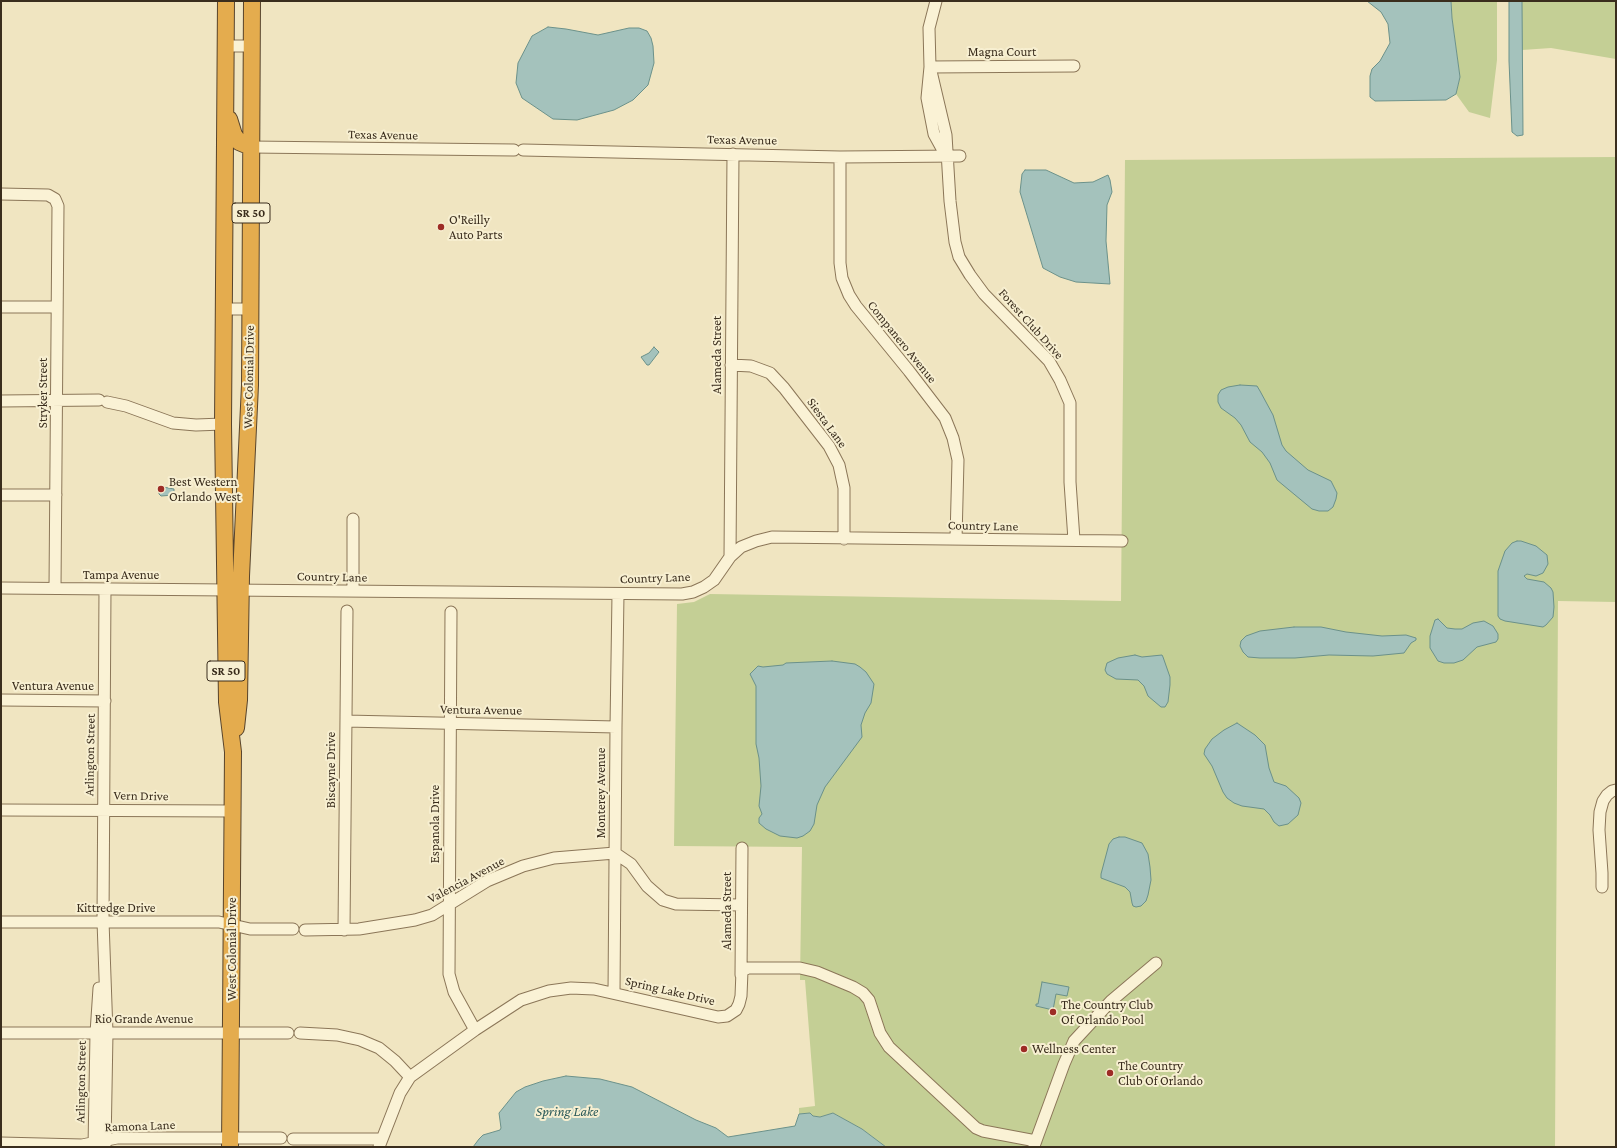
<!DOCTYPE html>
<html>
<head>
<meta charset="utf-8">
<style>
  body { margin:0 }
  #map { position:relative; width:1617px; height:1148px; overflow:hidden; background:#f0e5c1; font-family:"Crimson Pro",serif }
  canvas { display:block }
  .frame { position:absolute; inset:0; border:2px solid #3a2d1d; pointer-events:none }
</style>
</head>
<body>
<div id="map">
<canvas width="1617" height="1148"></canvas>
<div class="frame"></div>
</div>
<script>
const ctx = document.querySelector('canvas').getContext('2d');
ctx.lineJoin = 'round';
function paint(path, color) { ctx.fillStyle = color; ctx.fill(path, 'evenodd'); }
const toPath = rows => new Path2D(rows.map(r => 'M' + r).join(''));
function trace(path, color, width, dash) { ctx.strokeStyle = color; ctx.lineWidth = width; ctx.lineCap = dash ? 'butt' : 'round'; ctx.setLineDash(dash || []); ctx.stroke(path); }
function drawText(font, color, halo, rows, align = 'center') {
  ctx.font = font + ' "Crimson Pro",serif'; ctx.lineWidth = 4; ctx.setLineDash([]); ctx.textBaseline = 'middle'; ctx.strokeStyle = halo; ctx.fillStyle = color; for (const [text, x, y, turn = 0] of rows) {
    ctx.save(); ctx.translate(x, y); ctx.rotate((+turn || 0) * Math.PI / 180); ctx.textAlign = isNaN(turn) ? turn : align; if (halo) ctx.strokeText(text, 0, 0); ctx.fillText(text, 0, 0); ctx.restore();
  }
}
paint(toPath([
  [1451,1,1497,1,1497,60,1490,118,1469,112,1456,94,1460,77,1452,18],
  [1522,1,1616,1,1616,59,1551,48,1522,50],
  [1616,157,1616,602,1558,601,1555,1147,886,1147,862,1129,833,1113,820,1117,813,1116,810,1113,799,1114,799,1108,815,1106,805,980,800,980,802,847,674,846,677,604,694,602,710,594,1121,601,1125,160]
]), '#c4cf95');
const water = toPath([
  [1367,1,1451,1,1452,18,1460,77,1456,94,1446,100,1375,101,1370,97,1370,76,1372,69,1380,61,1390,43,1388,24,1381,12,1367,1],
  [1509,1,1522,1,1523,135,1517,136,1512,132,1509,61,1509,1],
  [548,27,566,29,598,35,629,28,639,28,647,31,651,38,653,46,654,63,648,85,633,100,614,110,577,120,553,119,522,98,516,83,518,63,532,36,548,27],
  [1025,170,1046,170,1074,183,1093,182,1108,175,1110,180,1112,192,1107,205,1106,241,1110,284,1076,282,1060,277,1043,268,1020,192,1022,174,1025,170],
  [654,347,659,352,649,365,647,365,641,357,649,353,654,347],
  [1240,385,1257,386,1260,391,1273,415,1282,445,1286,451,1308,470,1331,481,1337,493,1336,499,1333,507,1328,511,1319,511,1312,509,1277,480,1270,463,1262,452,1250,442,1241,425,1235,418,1221,408,1218,402,1218,395,1221,390,1228,387,1240,385],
  [163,487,174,489,174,495,161,496,159,494,159,490,163,487],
  [1517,541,1521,541,1536,546,1547,555,1548,564,1543,573,1536,576,1527,574,1524,576,1527,579,1544,582,1551,588,1553,592,1554,607,1553,617,1546,625,1543,627,1505,621,1500,619,1498,616,1498,571,1505,551,1512,543,1517,541],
  [1438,619,1447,628,1455,629,1462,629,1473,623,1484,621,1493,626,1498,634,1498,639,1496,642,1477,647,1463,660,1454,663,1444,663,1438,661,1430,648,1430,636,1435,620,1438,619],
  [1294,627,1321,627,1346,632,1382,636,1406,635,1416,638,1416,640,1411,643,1404,653,1373,656,1329,655,1295,658,1260,658,1248,657,1243,652,1240,646,1241,641,1246,636,1260,631,1294,627],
  [1135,655,1142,657,1162,655,1163,657,1170,677,1170,685,1168,702,1165,707,1161,707,1148,696,1144,686,1138,680,1116,679,1107,674,1105,670,1107,663,1118,658,1135,655],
  [832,661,855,664,860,667,866,672,874,684,871,703,865,713,861,725,862,737,825,787,817,805,814,824,810,831,803,836,797,838,780,836,766,829,759,823,759,818,762,814,759,806,761,786,759,758,756,744,756,686,750,674,758,666,763,667,783,665,786,663,832,661],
  [1237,723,1255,735,1265,745,1269,768,1274,782,1286,786,1299,798,1301,803,1298,815,1288,824,1279,826,1274,822,1270,815,1264,809,1242,806,1234,803,1227,798,1223,792,1212,766,1204,754,1205,749,1212,739,1224,730,1237,723],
  [1119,837,1125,837,1142,843,1148,854,1150,867,1151,880,1148,895,1146,901,1141,906,1136,907,1133,906,1132,903,1130,892,1125,887,1101,878,1101,874,1109,844,1113,839,1119,837],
  [1042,982,1069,987,1067,996,1056,994,1053,1010,1036,1006,1036,1004,1038,1004,1042,982],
  [566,1076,600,1079,632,1087,696,1120,716,1128,728,1137,795,1126,799,1114,810,1113,813,1116,820,1117,833,1113,862,1129,886,1147,473,1147,479,1139,483,1135,500,1130,501,1128,499,1113,516,1092,525,1087,543,1081,566,1076]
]);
paint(water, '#a4c2bc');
trace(water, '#6b918a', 1);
const minor = toPath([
  [936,1,929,28,930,67,927,98,934,134,945,154],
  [226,46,252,46],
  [930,67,946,135,950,201,955,242,959,257,970,275,984,294,1049,361,1060,380,1070,403,1070,482,1074,540],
  [930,67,1074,66],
  [251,147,514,150],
  [523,150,840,157,960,156],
  [840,157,840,263,842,278,849,295,856,306,909,371,945,418,953,438,958,460,956,539],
  [1,194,48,195,55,199,58,206,55,588],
  [1,307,57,307],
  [224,309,250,309],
  [731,365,751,366,770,373,784,388,829,446,839,465,844,488,844,539],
  [1,401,99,400],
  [107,402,126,406,173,423,196,425,223,424],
  [1,495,56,495],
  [730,557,733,154],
  [1,588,682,594,693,592,704,587,714,580,730,557,741,547,756,541,772,537,1122,541],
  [353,591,353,519],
  [451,612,449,974,454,992,475,1030],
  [1,700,105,701],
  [346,721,616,727],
  [1,810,233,811],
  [1602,887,1602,873,1599,830,1600,812,1603,801,1607,795,1612,791,1616,790],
  [1,922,219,922,250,929,293,929],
  [305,930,359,929,415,920,432,915,487,881,523,866,554,858,615,853,631,864,647,886,663,900,676,904,741,905],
  [344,930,347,611],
  [741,975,742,848],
  [614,993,616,727,618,594],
  [1,1033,288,1033],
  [300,1033,337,1035,360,1040,379,1048,395,1061,410,1077],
  [293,1139,382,1139],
  [1,1143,82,1145,117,1138,281,1138],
  [1034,1146,1064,1064,1074,1041,1111,1001,1156,963],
  [94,1147,96,1033,99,988],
  [105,1147,107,1033,103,921,105,589],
  [379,1147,400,1093,410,1077,475,1030,521,1000,549,991,571,988,594,989,718,1017,727,1016,736,1010,739,1004,741,996,742,971,748,968,800,968,817,972,853,987,863,993,869,1000,880,1033,889,1047,976,1128,983,1131,1036,1141]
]);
const highway = toPath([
  [226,1,223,424,227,702,233,752,230,1147],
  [229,119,234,135,239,142,251,147],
  [236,728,239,700,241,576,250,385,252,1]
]);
trace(minor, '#8b7658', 13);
trace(highway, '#58442c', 18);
trace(minor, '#faf2d5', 11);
trace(highway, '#e4ac4e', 16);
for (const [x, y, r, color] of [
  [441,227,4,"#9d2c25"],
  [161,489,4,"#9d2c25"],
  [1053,1012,4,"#9d2c25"],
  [1024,1049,4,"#9d2c25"],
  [1110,1073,4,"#9d2c25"]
]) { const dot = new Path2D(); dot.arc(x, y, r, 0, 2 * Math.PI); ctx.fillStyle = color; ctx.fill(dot); trace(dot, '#f7efd1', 1.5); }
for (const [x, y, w] of [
  [251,213,38],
  [226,671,38]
]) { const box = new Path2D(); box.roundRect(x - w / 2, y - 10, w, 20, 3); ctx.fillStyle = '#f7efd1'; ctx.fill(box); trace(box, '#3a2d1d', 1); }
drawText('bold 12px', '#3a2d1d', null, [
  ["SR 50",251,213],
  ["SR 50",226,671]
]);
drawText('13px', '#3a2d1d', '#f7efd1', [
  ["Magna Court",1002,52],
  ["Texas Avenue",383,135,1],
  ["Texas Avenue",742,140,1],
  ["Forest Club Drive",1031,324,48],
  ["Companero Avenue",902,342,51],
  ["Alameda Street",717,355,-90],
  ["West Colonial Drive",249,377,-89],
  ["Stryker Street",43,393,-90],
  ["Siesta Lane",827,423,54],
  ["Country Lane",983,526,1],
  ["Tampa Avenue",121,575],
  ["Country Lane",332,577,1],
  ["Country Lane",655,578,-2],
  ["Ventura Avenue",53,686],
  ["Ventura Avenue",481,710,1],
  ["Arlington Street",90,755,-89],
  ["Biscayne Drive",331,770,-90],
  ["Monterey Avenue",601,793,-90],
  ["Vern Drive",141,796,1],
  ["Espanola Drive",435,824,-90],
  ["Valencia Avenue",466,880,-28],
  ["Kittredge Drive",116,908],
  ["Alameda Street",727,911,-90],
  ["West Colonial Drive",232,949,-90],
  ["Spring Lake Drive",670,991,13],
  ["Rio Grande Avenue",144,1019],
  ["Arlington Street",81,1082,-89],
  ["Ramona Lane",140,1126,-2]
]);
drawText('13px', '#3a2d1d', '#f7efd1', [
  ["O'Reilly",449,220],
  ["Auto Parts",449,235],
  ["Best Western",169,482],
  ["Orlando West",169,497],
  ["The Country Club",1061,1005],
  ["Of Orlando Pool",1061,1020],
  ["Wellness Center",1032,1049],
  ["The Country",1118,1066],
  ["Club Of Orlando",1118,1081]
], 'left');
drawText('italic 14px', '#2b5a5a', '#f7efd1', [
  ["Spring Lake",567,1112]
]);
</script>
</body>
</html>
